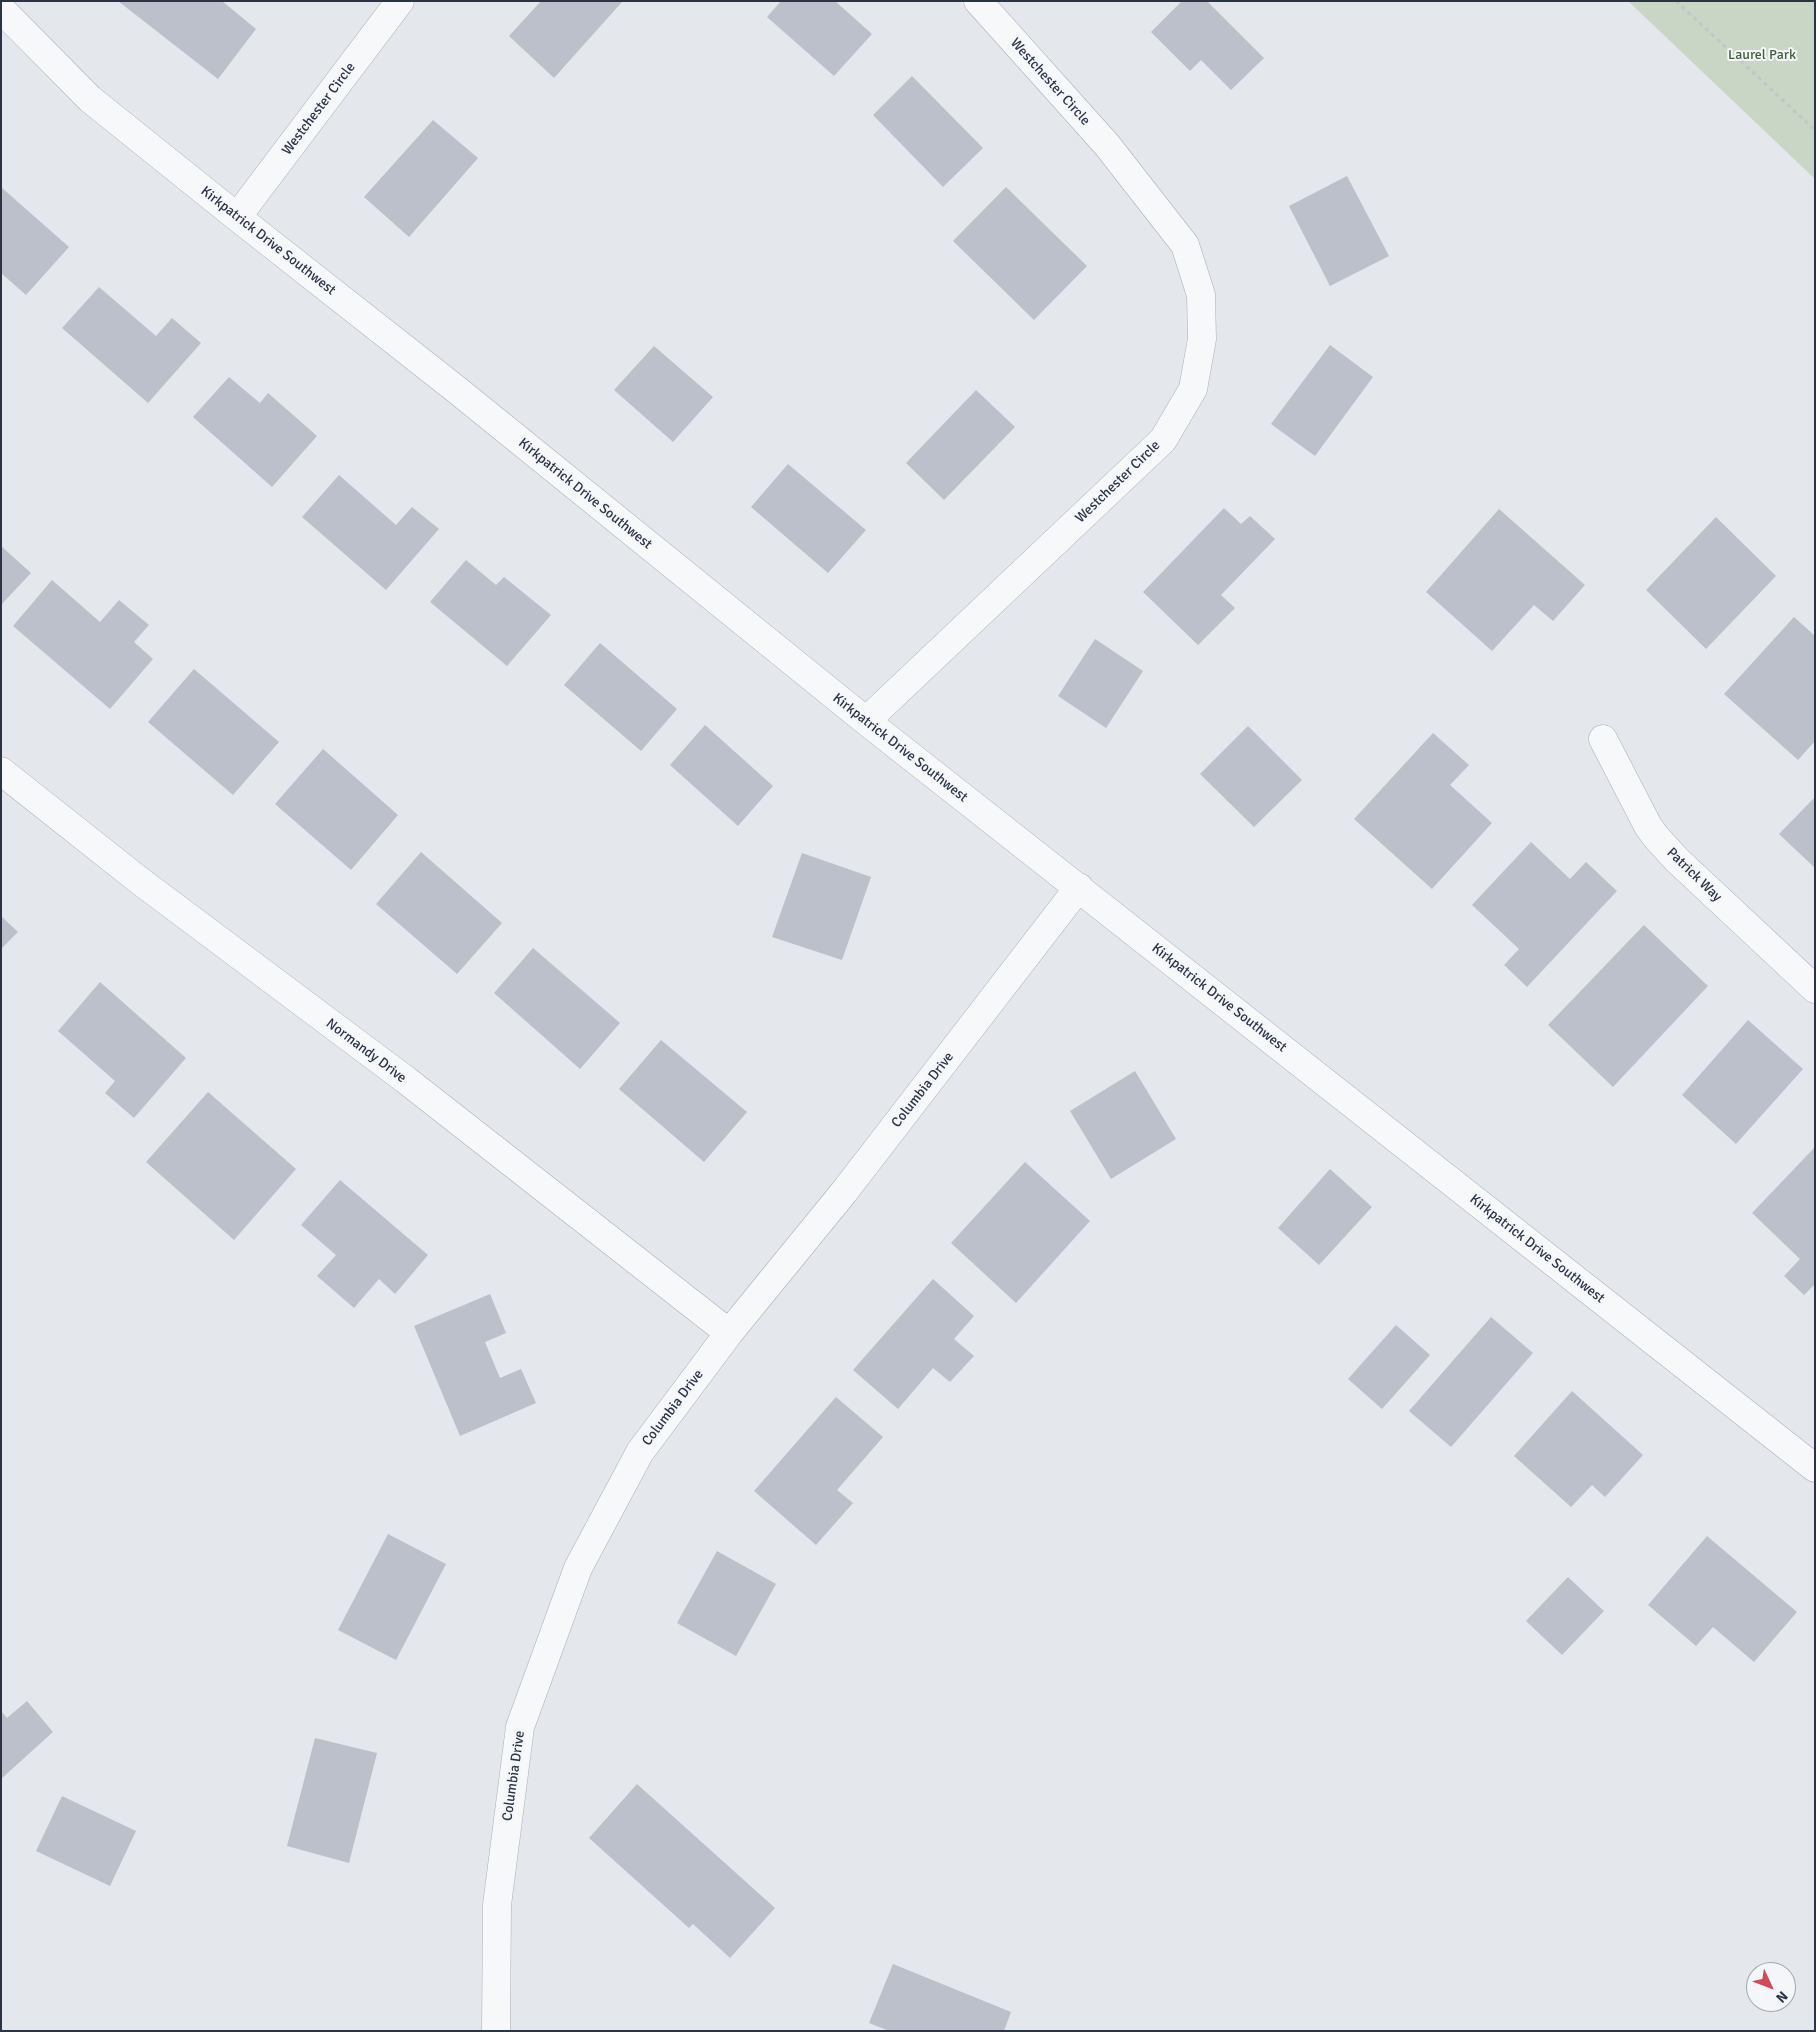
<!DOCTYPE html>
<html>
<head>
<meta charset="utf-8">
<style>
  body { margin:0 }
  #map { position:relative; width:1816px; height:2032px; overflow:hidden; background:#e4e7ec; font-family:Signika,sans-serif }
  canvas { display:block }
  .frame { position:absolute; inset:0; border:2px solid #2b3445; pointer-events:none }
  .north { position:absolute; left:1746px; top:1962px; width:50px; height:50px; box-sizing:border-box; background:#f4f6f9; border:1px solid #a4a8b1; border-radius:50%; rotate:133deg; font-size:14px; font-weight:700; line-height:20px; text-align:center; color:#2b3445 }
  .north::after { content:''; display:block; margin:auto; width:18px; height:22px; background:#d1495b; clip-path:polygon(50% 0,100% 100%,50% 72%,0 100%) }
</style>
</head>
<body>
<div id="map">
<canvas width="1816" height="2032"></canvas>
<div class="frame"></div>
<div class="north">N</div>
</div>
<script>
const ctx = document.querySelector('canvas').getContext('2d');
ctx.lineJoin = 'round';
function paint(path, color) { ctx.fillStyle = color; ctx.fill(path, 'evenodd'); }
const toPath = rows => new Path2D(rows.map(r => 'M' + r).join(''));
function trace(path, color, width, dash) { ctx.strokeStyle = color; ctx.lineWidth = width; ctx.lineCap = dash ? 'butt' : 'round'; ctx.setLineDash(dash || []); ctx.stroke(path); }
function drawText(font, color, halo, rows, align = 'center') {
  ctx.font = font + ' Signika,sans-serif'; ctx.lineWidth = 4; ctx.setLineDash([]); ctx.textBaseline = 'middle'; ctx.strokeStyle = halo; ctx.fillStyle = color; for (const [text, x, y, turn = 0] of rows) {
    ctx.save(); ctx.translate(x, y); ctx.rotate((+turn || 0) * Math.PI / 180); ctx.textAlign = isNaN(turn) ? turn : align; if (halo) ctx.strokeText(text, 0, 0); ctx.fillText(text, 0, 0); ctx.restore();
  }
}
paint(toPath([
  [1628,1,1815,1,1815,179]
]), '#c9d6c5');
paint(toPath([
  [118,1,222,1,256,29,218,79],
  [541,1,621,1,622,2,554,78,509,36],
  [781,1,835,1,872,34,834,76,767,17],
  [1182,1,1207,1,1264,58,1231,90,1201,60,1190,71,1151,32],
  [912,76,983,148,943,187,873,115],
  [433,120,478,158,409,237,364,197],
  [1347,176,1389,256,1330,286,1289,206],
  [1,187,69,247,26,295,1,273],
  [1006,187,1087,266,1034,320,953,241],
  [99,287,156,336,172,318,201,343,148,403,62,328],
  [1330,345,1373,377,1315,456,1271,424],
  [654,346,713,397,673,442,614,390],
  [229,377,260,403,268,393,317,436,272,487,193,417],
  [976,390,1015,427,944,500,906,463],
  [788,464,866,530,828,573,751,507],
  [339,475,396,525,412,507,439,529,386,590,302,517],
  [1224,508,1241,524,1250,516,1275,539,1221,595,1235,608,1198,645,1143,592],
  [1499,509,1585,585,1553,621,1534,605,1492,651,1426,592],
  [1716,517,1776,576,1706,649,1646,590],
  [1,546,31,573,1,605],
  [466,560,496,585,504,577,551,615,507,666,430,602],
  [52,580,100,622,119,600,149,625,134,642,153,659,110,709,13,626],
  [1794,617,1815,636,1815,741,1798,760,1724,694],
  [1095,639,1143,671,1106,728,1058,696],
  [600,643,677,709,641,751,564,685],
  [194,669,279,742,233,795,148,722],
  [705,725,773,786,738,826,670,765],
  [1248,726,1302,780,1254,827,1200,774],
  [1433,733,1469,765,1450,785,1492,823,1432,889,1354,819],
  [323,749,398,815,351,870,275,804],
  [1815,797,1815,868,1779,834],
  [1531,842,1570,879,1586,862,1617,891,1527,987,1504,965,1519,949,1472,905],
  [421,852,502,923,457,974,376,904],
  [802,853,871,877,842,960,772,937],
  [1,916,18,932,1,949],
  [1644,925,1708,986,1613,1087,1548,1025],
  [533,948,620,1023,580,1069,494,993],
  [100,982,186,1058,134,1118,105,1093,115,1081,58,1031],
  [1748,1020,1803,1069,1736,1144,1682,1095],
  [661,1040,747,1112,704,1162,619,1089],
  [1135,1071,1176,1139,1111,1179,1070,1111],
  [208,1092,296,1169,234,1240,146,1162],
  [1815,1147,1815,1284,1804,1295,1784,1276,1800,1259,1752,1213],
  [1025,1162,1090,1221,1016,1303,951,1243],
  [1330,1169,1372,1207,1319,1265,1278,1228],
  [340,1180,428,1255,395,1294,379,1279,354,1308,317,1276,336,1255,301,1225],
  [933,1279,974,1316,954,1339,974,1356,950,1382,933,1368,898,1409,853,1370],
  [490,1294,506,1333,485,1342,500,1378,521,1369,536,1403,460,1436,414,1326],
  [1491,1317,1533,1353,1451,1447,1409,1411],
  [1396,1325,1430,1355,1382,1409,1348,1379],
  [1572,1391,1643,1455,1605,1497,1592,1485,1571,1507,1514,1456],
  [836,1397,883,1437,837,1490,853,1503,816,1545,754,1491],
  [388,1534,446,1564,396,1660,338,1630],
  [1707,1536,1797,1612,1754,1662,1713,1627,1696,1646,1648,1605],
  [717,1551,776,1584,736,1656,677,1623],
  [1568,1577,1604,1611,1562,1655,1526,1621],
  [27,1701,53,1732,1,1779,1,1711,7,1718],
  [315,1738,377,1753,349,1863,287,1846],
  [637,1784,775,1908,730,1958,693,1924,689,1928,589,1838],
  [62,1796,136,1831,110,1886,36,1851],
  [893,1964,1011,2012,1004,2031,889,2031,869,2023]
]), '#bbc0ca');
const minor = toPath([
  [1,9,90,99,237,217,457,390,866,721,1815,1468],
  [237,217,400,1],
  [866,721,1163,440,1193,389,1202,339,1201,295,1185,245,1107,145,978,1],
  [1603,739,1648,826,1656,837,1677,860,1815,989],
  [1,771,140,881,406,1080,729,1333],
  [496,2031,497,1905,520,1727,578,1568,640,1452,729,1333,844,1192,1079,887]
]);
trace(minor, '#a9aeb7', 29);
trace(toPath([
  [1676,1,1815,130]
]), '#c2c5cb', 3, [4, 4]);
trace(minor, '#f7f8fa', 28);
drawText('14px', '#3f6138', '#f4f6f9', [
  ["Laurel Park",1762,55]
]);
drawText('14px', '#2b3445', '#f4f6f9', [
  ["Westchester Circle",1050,82,48],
  ["Westchester Circle",319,109,-53],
  ["Kirkpatrick Drive Southwest",268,241,38],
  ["Westchester Circle",1118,482,-44],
  ["Kirkpatrick Drive Southwest",585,494,39],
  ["Kirkpatrick Drive Southwest",900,748,38],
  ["Patrick Way",1694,875,44],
  ["Kirkpatrick Drive Southwest",1219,998,38],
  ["Normandy Drive",366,1051,37],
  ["Columbia Drive",923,1090,-52],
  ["Kirkpatrick Drive Southwest",1537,1249,38],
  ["Columbia Drive",673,1408,-53],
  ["Columbia Drive",514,1776,-82]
]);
</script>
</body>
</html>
